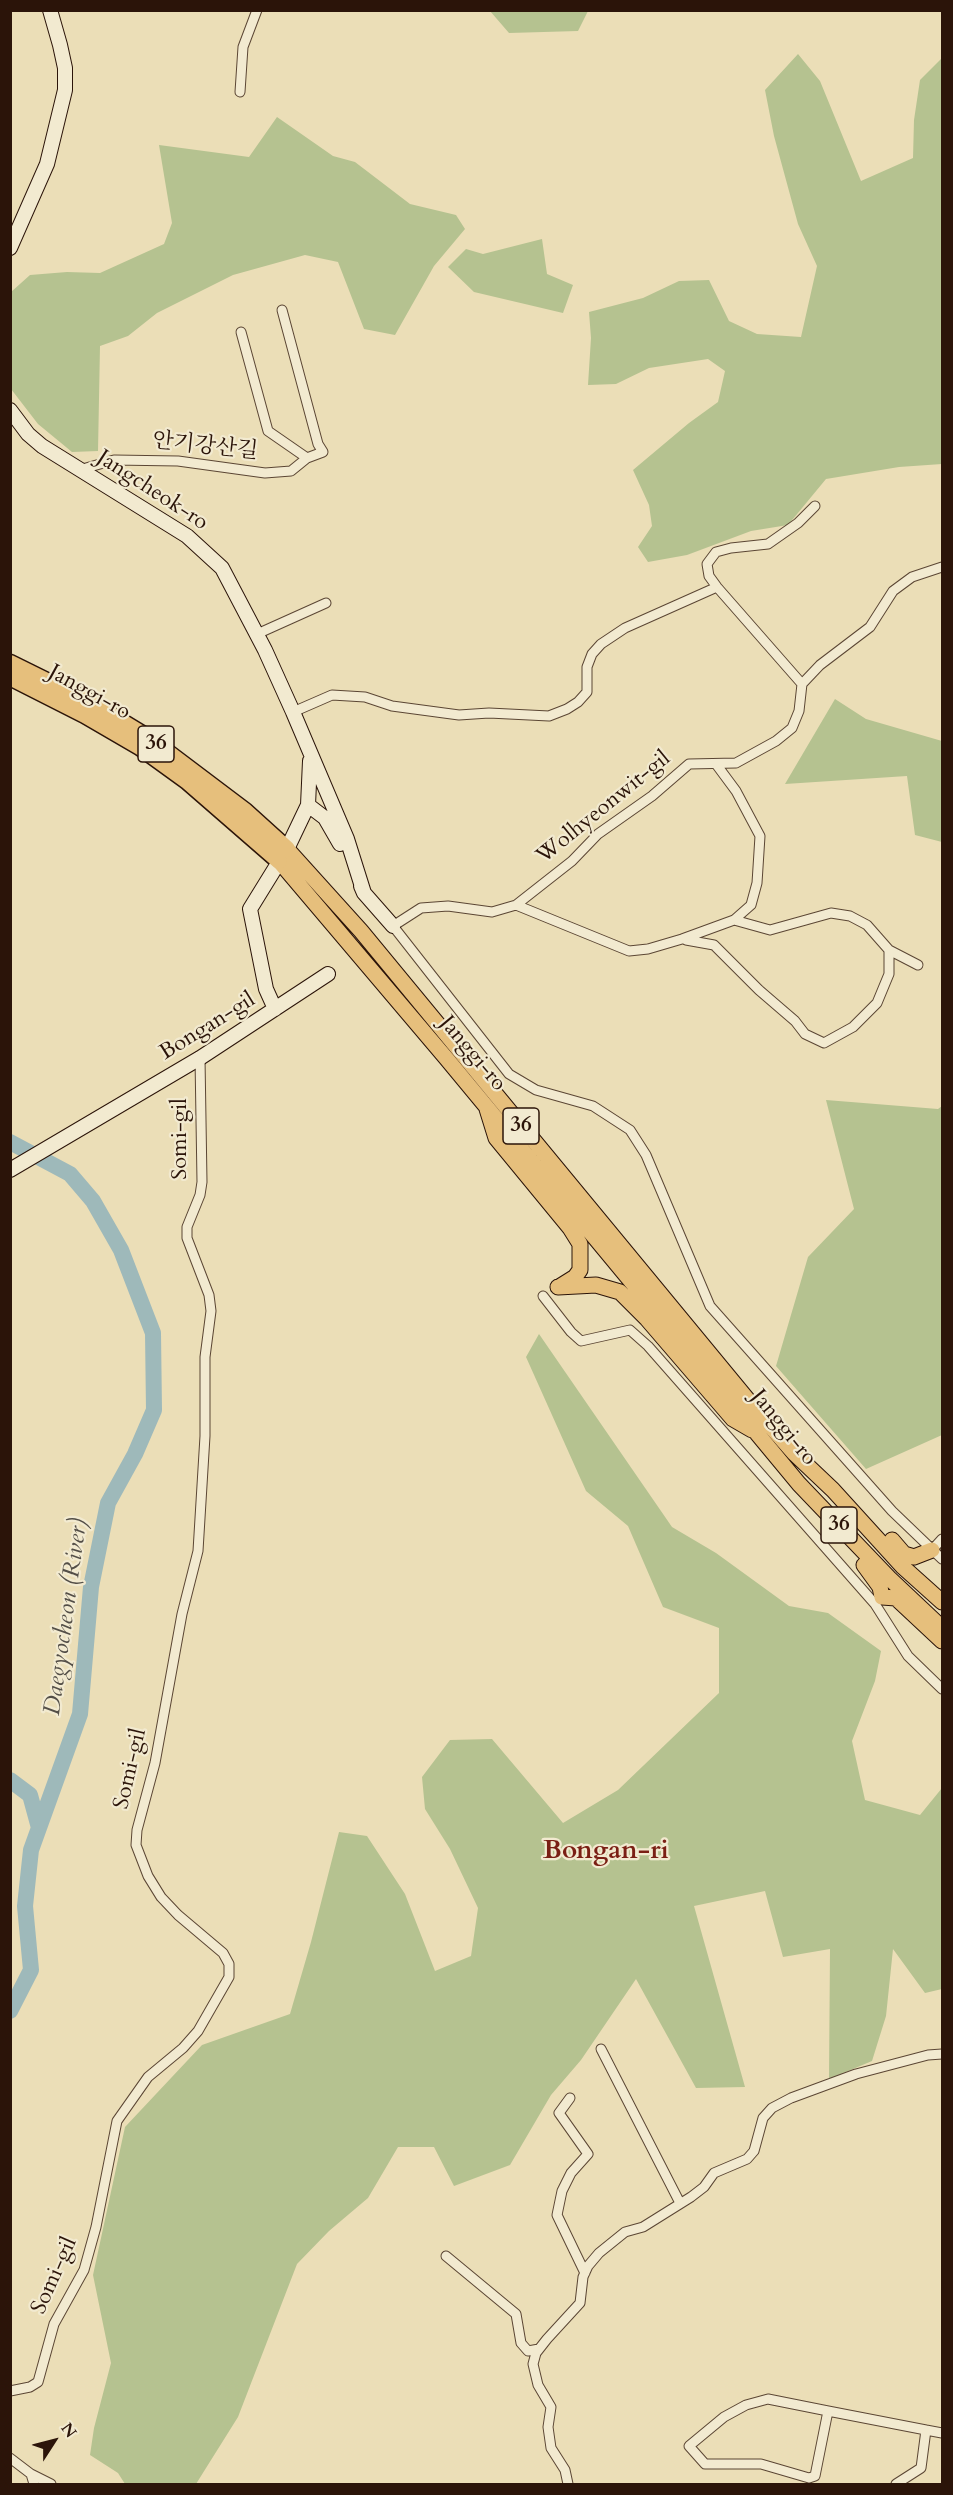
<!DOCTYPE html>
<html>
<head>
<meta charset="utf-8">
<style>
  body { margin:0 }
  #map { position:relative; width:953px; height:2495px; overflow:hidden; background:#ebdeb7; font-family:Cardo,serif }
  canvas { display:block }
  .frame { position:absolute; inset:0; border:12px solid #2b1409; pointer-events:none }
  .north { position:absolute; left:24px; top:2411px; width:60px; height:60px; -webkit-text-stroke:4px #f2ead0; paint-order:stroke; rotate:54deg; font-size:16px; font-weight:700; line-height:24px; text-align:center; color:#2b1409 }
  .north::after { content:''; display:block; margin:auto; width:21px; height:27px; background:#2b1409; clip-path:polygon(50% 0,100% 100%,50% 72%,0 100%) }
</style>
</head>
<body>
<div id="map">
<canvas width="953" height="2495"></canvas>
<div class="frame"></div>
<div class="north">N</div>
</div>
<script>
const ctx = document.querySelector('canvas').getContext('2d');
ctx.lineJoin = 'round';
function paint(path, color) { ctx.fillStyle = color; ctx.fill(path, 'evenodd'); }
const toPath = rows => new Path2D(rows.map(r => 'M' + r).join(''));
function trace(path, color, width, dash) { ctx.strokeStyle = color; ctx.lineWidth = width; ctx.lineCap = dash ? 'butt' : 'round'; ctx.setLineDash(dash || []); ctx.stroke(path); }
function drawText(font, color, halo, rows, align = 'center') {
  ctx.font = font + ' Cardo,"Noto Serif KR",serif'; ctx.lineWidth = 4.5; ctx.setLineDash([]); ctx.textBaseline = 'middle'; ctx.strokeStyle = halo; ctx.fillStyle = color; for (const [text, x, y, turn = 0] of rows) {
    ctx.save(); ctx.translate(x, y); ctx.rotate((+turn || 0) * Math.PI / 180); ctx.textAlign = isNaN(turn) ? turn : align; if (halo) ctx.strokeText(text, 0, 0); ctx.fillText(text, 0, 0); ctx.restore();
  }
}
paint(toPath([
  [490,11,588,11,578,31,509,33],
  [798,54,820,81,861,181,913,158,914,120,920,80,942,58,942,464,899,467,826,479,788,525,751,531,687,555,648,562,638,547,652,526,649,505,633,470,689,423,718,402,725,371,708,359,649,368,616,384,588,385,591,338,589,312,643,298,679,281,709,280,729,321,757,334,801,337,817,266,798,224,774,136,765,90],
  [277,117,333,156,355,162,410,204,456,215,465,229,434,266,395,335,364,329,338,262,305,255,233,275,157,313,128,336,100,346,98,451,72,452,38,424,11,389,11,292,30,275,67,272,100,273,164,244,172,223,159,145,249,157],
  [542,239,547,274,573,285,563,313,474,292,448,267,466,249,483,254],
  [835,699,866,719,942,741,942,842,915,835,907,776,785,784],
  [826,1100,938,1109,942,1106,942,1435,866,1469,776,1366,808,1257,854,1209],
  [539,1334,672,1527,716,1553,789,1606,828,1613,881,1651,875,1681,852,1741,865,1800,920,1815,942,1788,942,1989,925,1993,893,1949,886,2016,872,2061,829,2079,830,1949,783,1957,765,1891,694,1906,745,2087,696,2088,636,1979,581,2060,551,2095,510,2165,454,2186,434,2147,398,2147,368,2198,329,2231,297,2264,238,2417,196,2484,125,2484,118,2473,90,2455,94,2428,111,2363,93,2275,125,2127,202,2045,290,2014,311,1942,339,1832,367,1836,405,1894,435,1971,471,1956,478,1908,450,1849,425,1809,422,1777,450,1740,492,1739,563,1823,618,1790,719,1693,719,1628,663,1607,628,1526,586,1491,526,1357]
]), '#b5c290');
trace(toPath([
  [10,1142,70,1174,93,1201,121,1250,153,1333,154,1410,135,1454,108,1503,91,1587,80,1714,31,1850,25,1906,31,1970,10,2011],
  [10,1780,30,1795,39,1828]
]), '#9eb9ba', 16);
const street = toPath([
  [240,92,243,47,257,10],
  [241,332,268,431,307,458],
  [79,470,114,460,178,461,265,473,291,471,307,458,323,452,318,444,282,310],
  [942,567,912,577,893,591,870,627,820,665,802,684,799,711,792,728,776,741,736,763,689,764,652,796,598,834,572,861,516,905,492,912,448,906,421,908,393,926,509,1074,536,1090,593,1106,630,1130,646,1155,710,1306,892,1511,942,1559],
  [257,634,326,603],
  [802,684,717,587,709,576,707,564,716,552,731,548,768,544,798,523,815,506],
  [293,712,332,695,365,697,392,706,459,715,489,713,549,716,567,709,578,702,587,692,587,667,592,654,601,644,625,628,717,587],
  [716,764,736,791,760,836,757,883,751,905,734,920],
  [516,905,629,951,648,949,682,939,734,920,770,930,831,913,850,916,867,925,889,950,918,965],
  [686,940,714,945,759,990,795,1021,805,1034,824,1043,853,1027,877,1003,889,974,889,950],
  [543,1296,571,1332,581,1341,630,1330,648,1346,875,1604],
  [932,1550,942,1539],
  [878,1600,875,1604,908,1656,942,1689],
  [601,2049,680,2203],
  [570,2098,559,2113,588,2154,571,2173,562,2191,557,2215,585,2273],
  [446,2256,516,2314,521,2343,528,2351,539,2349],
  [10,2391,30,2387,38,2382,54,2324,84,2270,96,2227,117,2121,148,2077,183,2048,198,2031,229,1977,229,1964,223,1953,178,1915,161,1897,148,1876,136,1845,137,1830,155,1763,182,1614,198,1551,205,1436,205,1357,211,1311,209,1295,187,1238,187,1227,200,1195,202,1182,200,1058],
  [828,2411,815,2476,809,2478,761,2464,705,2464,689,2446,724,2417,746,2405,768,2399,828,2411,926,2430,921,2468,896,2484],
  [926,2430,942,2433],
  [10,2458,31,2474,34,2484],
  [31,2474,51,2484],
  [568,2484,565,2470,551,2448,548,2427,551,2407,538,2385,533,2364,536,2353,547,2339,580,2303,583,2277,588,2266,599,2253,625,2232,643,2227,691,2197,704,2187,714,2173,747,2159,754,2151,763,2118,772,2108,791,2098,856,2074,928,2055,942,2054]
]);
const secondary = toPath([
  [10,248,47,164,65,90,65,68,60,45,50,10],
  [10,410,28,434,42,446,187,536,222,568,265,650,293,712,347,839,364,893],
  [308,805,325,818,340,844],
  [361,886,364,893,393,926],
  [275,1009,266,989,250,909,287,849,308,805,310,761],
  [10,1170,200,1058,328,974]
]);
const primary = toPath([
  [287,849,361,931,752,1405,794,1453,833,1490,903,1567,942,1602],
  [279,861,446,1058,799,1484,889,1578,942,1628],
  [487,1109,496,1138,570,1228,580,1244,580,1270,575,1277,559,1287],
  [558,1287,596,1285,620,1292,647,1319,733,1419,752,1430],
  [892,1540,904,1554,914,1557,932,1550],
  [864,1565,880,1587,882,1597,896,1598,942,1641]
]);
const highway = toPath([
  [10,663,91,703,147,737,245,811,287,849],
  [10,677,85,715,140,747,187,781,279,861]
]);
trace(street, '#5b4634', 11);
trace(secondary, '#2b1409', 16);
trace(primary, '#2b1409', 17);
trace(highway, '#2b1409', 19);
trace(street, '#f2ead0', 9);
trace(secondary, '#f2ead0', 14);
trace(primary, '#e6bf7c', 15);
trace(highway, '#e6bf7c', 16);
for (const [x, y, w] of [
  [156,744,36],
  [521,1126,36],
  [839,1525,36]
]) { const box = new Path2D(); box.roundRect(x - w / 2, y - 18, w, 36, 4.5); ctx.fillStyle = '#f2ead0'; ctx.fill(box); trace(box, '#2b1409', 1.5); }
drawText('bold 21px', '#2b1409', null, [
  ["36",156,744],
  ["36",521,1126],
  ["36",839,1525]
]);
drawText('22px', '#2b1409', '#f2ead0', [
  ["안기강산길",205,447,6],
  ["Jangcheok-ro",152,491,33],
  ["Janggi-ro",89,693,29],
  ["Wolhyeonwit-gil",604,808,-39],
  ["Bongan-gil",208,1027,-32],
  ["Janggi-ro",472,1054,50],
  ["Somi-gil",181,1139,-90],
  ["Janggi-ro",783,1428,51],
  ["Somi-gil",131,1769,-77],
  ["Somi-gil",55,2276,-66]
]);
drawText('italic 24px', '#534e47', '#f2ead0', [
  ["Daegyocheon (River)",67,1617,-82]
]);
drawText('bold 26px', '#7a1f14', '#f2ead0', [
  ["Bongan-ri",606,1852]
]);
</script>
</body>
</html>
